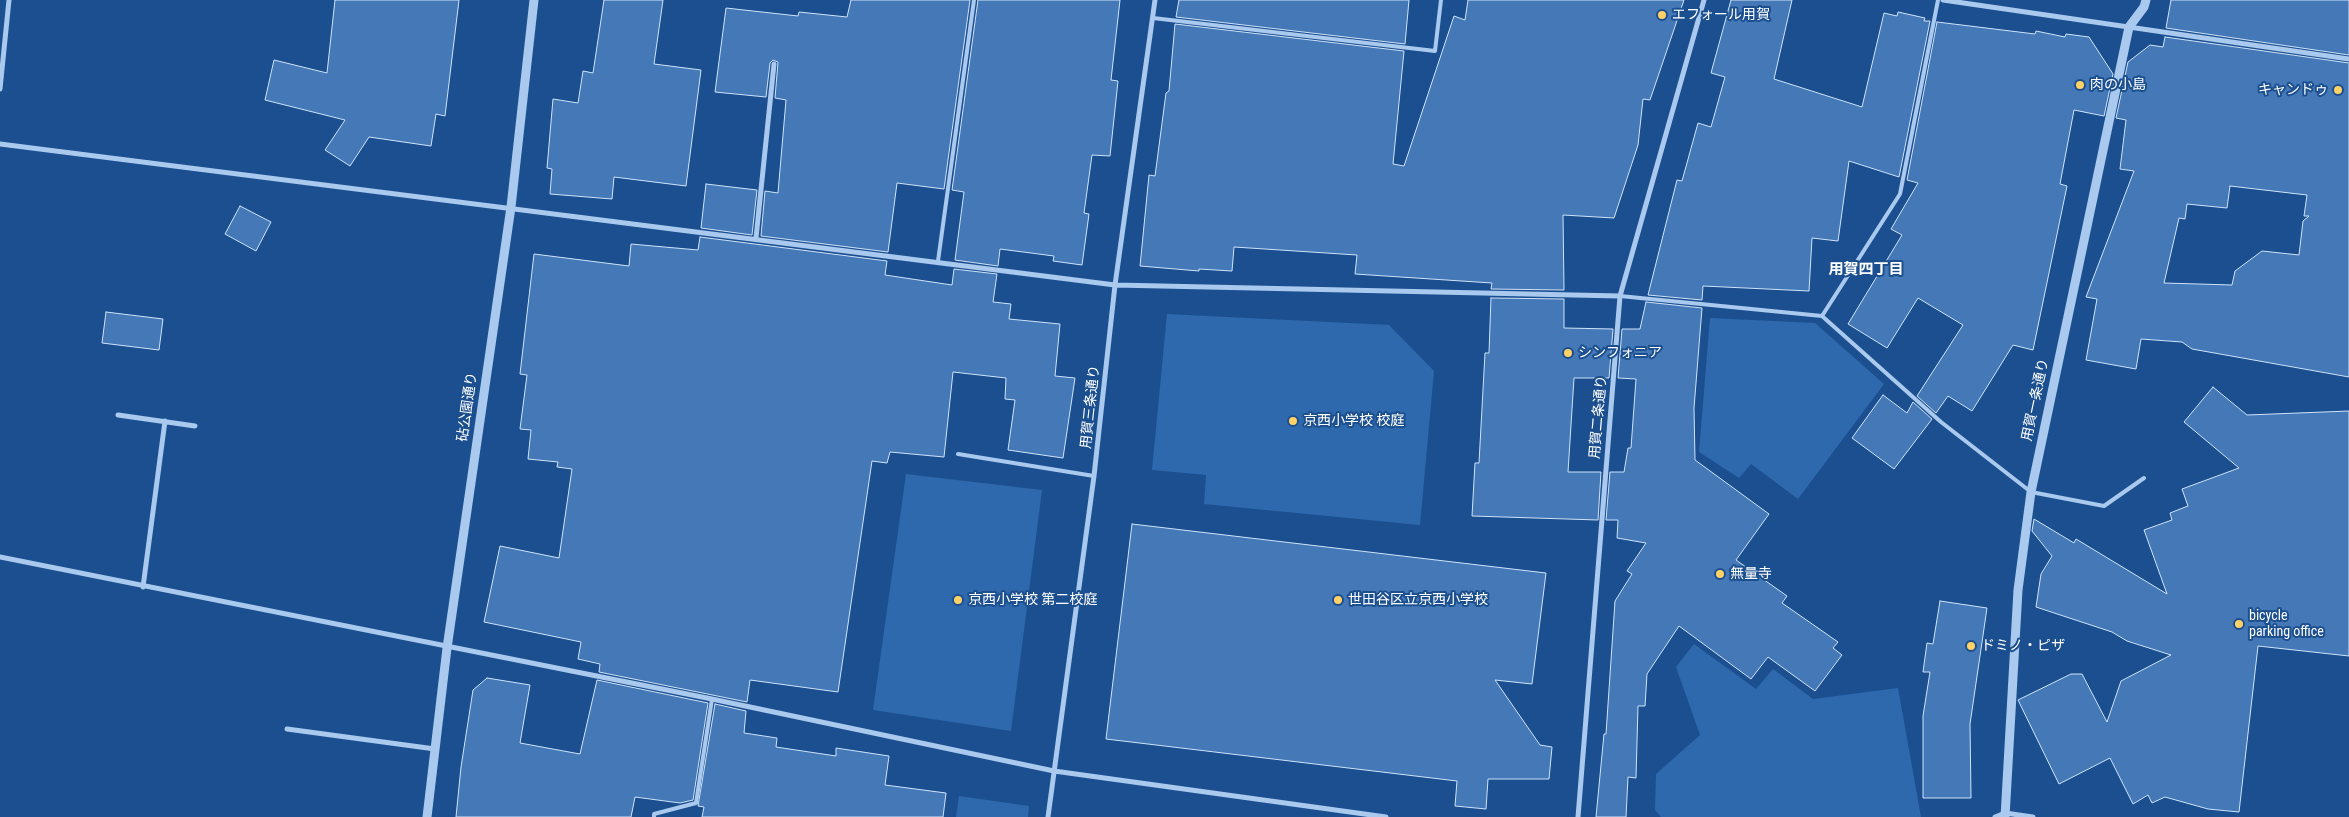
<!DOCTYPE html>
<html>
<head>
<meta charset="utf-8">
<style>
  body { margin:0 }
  canvas { display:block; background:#1b4f8f }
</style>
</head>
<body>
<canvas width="2349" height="817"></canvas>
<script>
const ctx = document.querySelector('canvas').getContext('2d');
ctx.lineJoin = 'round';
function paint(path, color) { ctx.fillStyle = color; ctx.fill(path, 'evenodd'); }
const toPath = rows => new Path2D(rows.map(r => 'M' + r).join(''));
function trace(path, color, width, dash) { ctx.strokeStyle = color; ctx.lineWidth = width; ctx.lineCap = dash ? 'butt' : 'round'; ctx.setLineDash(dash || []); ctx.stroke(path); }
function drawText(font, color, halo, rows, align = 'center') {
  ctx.font = font + ' "Roboto Condensed","Noto Sans JP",sans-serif'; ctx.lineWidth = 4; ctx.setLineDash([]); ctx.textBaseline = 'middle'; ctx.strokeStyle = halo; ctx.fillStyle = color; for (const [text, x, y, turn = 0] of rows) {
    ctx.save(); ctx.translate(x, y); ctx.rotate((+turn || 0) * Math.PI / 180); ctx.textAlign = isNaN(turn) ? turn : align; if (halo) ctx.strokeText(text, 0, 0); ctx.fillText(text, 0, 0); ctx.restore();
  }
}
paint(toPath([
  [1167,314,1389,325,1434,371,1420,525,1204,504,1206,475,1152,470],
  [1710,318,1815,323,1884,384,1798,499,1751,464,1739,478,1699,452],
  [906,474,1042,490,1011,731,873,710],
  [1694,644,1756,689,1773,669,1813,699,1898,688,1921,817,1661,817,1655,810,1656,774,1700,735,1676,667],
  [959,796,1029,806,1028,817,956,817]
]), '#2e69ad');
const building = toPath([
  [335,0,459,0,445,116,436,114,431,146,369,137,350,166,325,150,345,120,265,100,274,60,327,73,335,0],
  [604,0,663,0,654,64,701,70,686,186,614,177,612,199,550,194,552,169,547,168,553,99,578,103,583,71,593,73,604,0],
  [851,0,970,0,944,189,897,183,888,252,761,236,765,191,778,193,786,100,775,98,778,62,773,60,770,63,766,97,715,92,726,8,798,16,799,12,847,17,851,0],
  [978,0,1120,0,1111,80,1118,81,1110,156,1092,155,1084,213,1089,214,1082,265,1053,261,1054,256,1000,249,998,266,955,260,964,192,952,190,978,0],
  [1179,0,1409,0,1405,44,1176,17,1179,0],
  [1468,0,1684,0,1650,100,1643,99,1638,145,1614,218,1563,215,1564,290,1491,289,1492,283,1355,274,1357,255,1234,247,1232,271,1199,269,1199,271,1140,266,1149,175,1155,176,1166,93,1169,91,1175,24,1404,51,1393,164,1404,166,1454,16,1465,20,1468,0],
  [1731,0,1792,0,1774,79,1862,107,1884,13,1897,16,1898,12,1925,18,1924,21,1930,21,1899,177,1849,161,1838,241,1812,238,1809,291,1703,286,1702,300,1648,295,1677,180,1682,181,1698,123,1711,127,1725,77,1711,73,1731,0],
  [2171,0,2349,0,2349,55,2166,28,2171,0],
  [1937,22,2035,34,2036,31,2065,37,2066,34,2089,37,2113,74,2104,116,2074,110,2060,184,2067,186,2033,350,2013,345,1972,411,1948,396,1936,413,1917,396,1963,325,1918,298,1887,348,1848,324,1902,235,1891,229,1918,183,1907,180,1937,22],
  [2165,37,2349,63,2349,377,2192,349,2182,342,2141,339,2136,369,2086,360,2097,299,2086,297,2134,171,2120,169,2126,120,2116,118,2128,62,2150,45,2163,47,2165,37],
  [2230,186,2307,195,2304,216,2309,216,2303,221,2299,255,2262,251,2235,271,2232,285,2164,283,2179,218,2185,219,2187,204,2227,208,2230,186],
  [706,184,757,190,752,235,701,228,706,184],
  [240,206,271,222,256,251,225,234,240,206],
  [700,237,887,261,885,275,952,285,954,269,997,274,993,302,1011,304,1009,319,1060,324,1055,376,1075,378,1063,458,1008,450,1015,400,1005,399,1006,378,953,372,944,457,890,452,887,463,872,461,838,692,750,680,747,702,599,672,600,664,578,659,581,642,484,622,500,546,559,558,572,469,557,467,558,462,528,459,531,430,520,429,527,375,520,374,534,254,629,266,631,244,698,250,700,237],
  [1491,298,1564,299,1564,328,1613,329,1609,378,1574,378,1568,472,1601,472,1598,520,1472,516,1475,463,1479,463,1485,353,1489,353,1491,298],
  [1646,302,1702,308,1694,408,1695,460,1769,514,1736,560,1787,596,1782,603,1838,642,1833,648,1842,655,1815,691,1768,657,1751,679,1679,626,1647,674,1645,706,1638,706,1636,778,1628,777,1626,817,1596,817,1604,734,1606,734,1615,601,1632,574,1627,571,1646,543,1617,538,1618,520,1606,520,1610,472,1624,472,1628,448,1631,448,1636,379,1618,378,1622,329,1640,329,1646,302],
  [106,312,163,319,159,350,102,343,106,312],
  [2213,387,2247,415,2349,411,2349,656,2258,646,2239,812,2208,809,2165,797,2152,803,2148,795,2133,804,2110,758,2059,784,2018,700,2071,674,2082,674,2107,722,2121,681,2171,655,2127,641,2112,632,2036,607,2041,574,2052,556,2032,531,2034,519,2074,543,2076,539,2167,594,2144,530,2172,520,2170,513,2188,506,2182,489,2239,468,2184,422,2213,387],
  [1883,395,1907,413,1913,402,1932,419,1894,469,1852,438,1883,395],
  [1132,524,1546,573,1532,684,1495,680,1540,745,1552,747,1549,779,1488,779,1486,809,1455,806,1457,781,1106,739,1132,524],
  [1940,601,1987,608,1970,724,1971,798,1923,798,1923,716,1930,672,1923,672,1927,643,1933,644,1940,601],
  [487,678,530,685,520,743,580,754,597,680,708,703,693,800,680,803,635,797,631,817,456,817,461,767,473,690,487,678],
  [715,704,746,711,744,733,777,738,776,747,836,756,836,748,889,756,885,785,946,793,943,817,702,817,704,807,698,806,715,704]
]);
paint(building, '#4478b7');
trace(building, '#cfe3fa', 1);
trace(toPath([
  [1153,18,1435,51,1441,0],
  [938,261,974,0],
  [1620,296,1822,316,1941,422,2031,492,2104,506,2144,478],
  [1822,316,1900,194,1938,0],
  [958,454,1094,476],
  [654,817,654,814,696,803,712,699]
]), '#a9c9ee', 4);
trace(toPath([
  [1943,0,2349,59],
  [0,89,9,0],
  [0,144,1115,285,1620,296],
  [756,238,774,64],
  [118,415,195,426],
  [0,557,712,699,1054,771,1386,817],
  [143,587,165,421],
  [287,729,435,749],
  [1048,817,1094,476,1115,285,1155,0],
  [1578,817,1620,296,1704,0],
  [1995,817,2005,813,2033,817]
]), '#a9c9ee', 5);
trace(toPath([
  [427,817,447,648,511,207,534,0],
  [2005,817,2018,590,2031,492,2129,27,2144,7,2146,0]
]), '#a9c9ee', 9);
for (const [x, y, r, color] of [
  [1662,15,5,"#ffd166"],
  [2080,85,5,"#ffd166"],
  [2338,90,5,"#ffd166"],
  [1568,353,5,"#ffd166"],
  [1293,421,5,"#ffd166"],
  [1720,574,5,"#ffd166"],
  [958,600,5,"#ffd166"],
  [1338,600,5,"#ffd166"],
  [2239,624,5,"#ffd166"],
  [1971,646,5,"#ffd166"]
]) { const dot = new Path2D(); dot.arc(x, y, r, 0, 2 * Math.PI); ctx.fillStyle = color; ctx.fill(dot); trace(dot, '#1b4f8f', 2); }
drawText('14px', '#fff', '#1b4f8f', [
  ["エフォール用賀",1672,15],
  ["肉の小島",2090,85],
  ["キャンドゥ",2328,90,"right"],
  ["シンフォニア",1578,353],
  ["京西小学校 校庭",1303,421],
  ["無量寺",1730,574],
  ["京西小学校 第二校庭",968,600],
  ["世田谷区立京西小学校",1348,600],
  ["bicycle",2249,616],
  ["parking office",2249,632],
  ["ドミノ・ピザ",1981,646]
], 'left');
drawText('14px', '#fff', '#1b4f8f', [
  ["用賀一条通り",2036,400,-78],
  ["砧公園通り",468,407,-82],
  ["用賀三条通り",1091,407,-84],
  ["用賀二条通り",1599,417,-85]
]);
drawText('bold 15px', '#fff', '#1b4f8f', [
  ["用賀四丁目",1866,270]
]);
</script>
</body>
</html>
